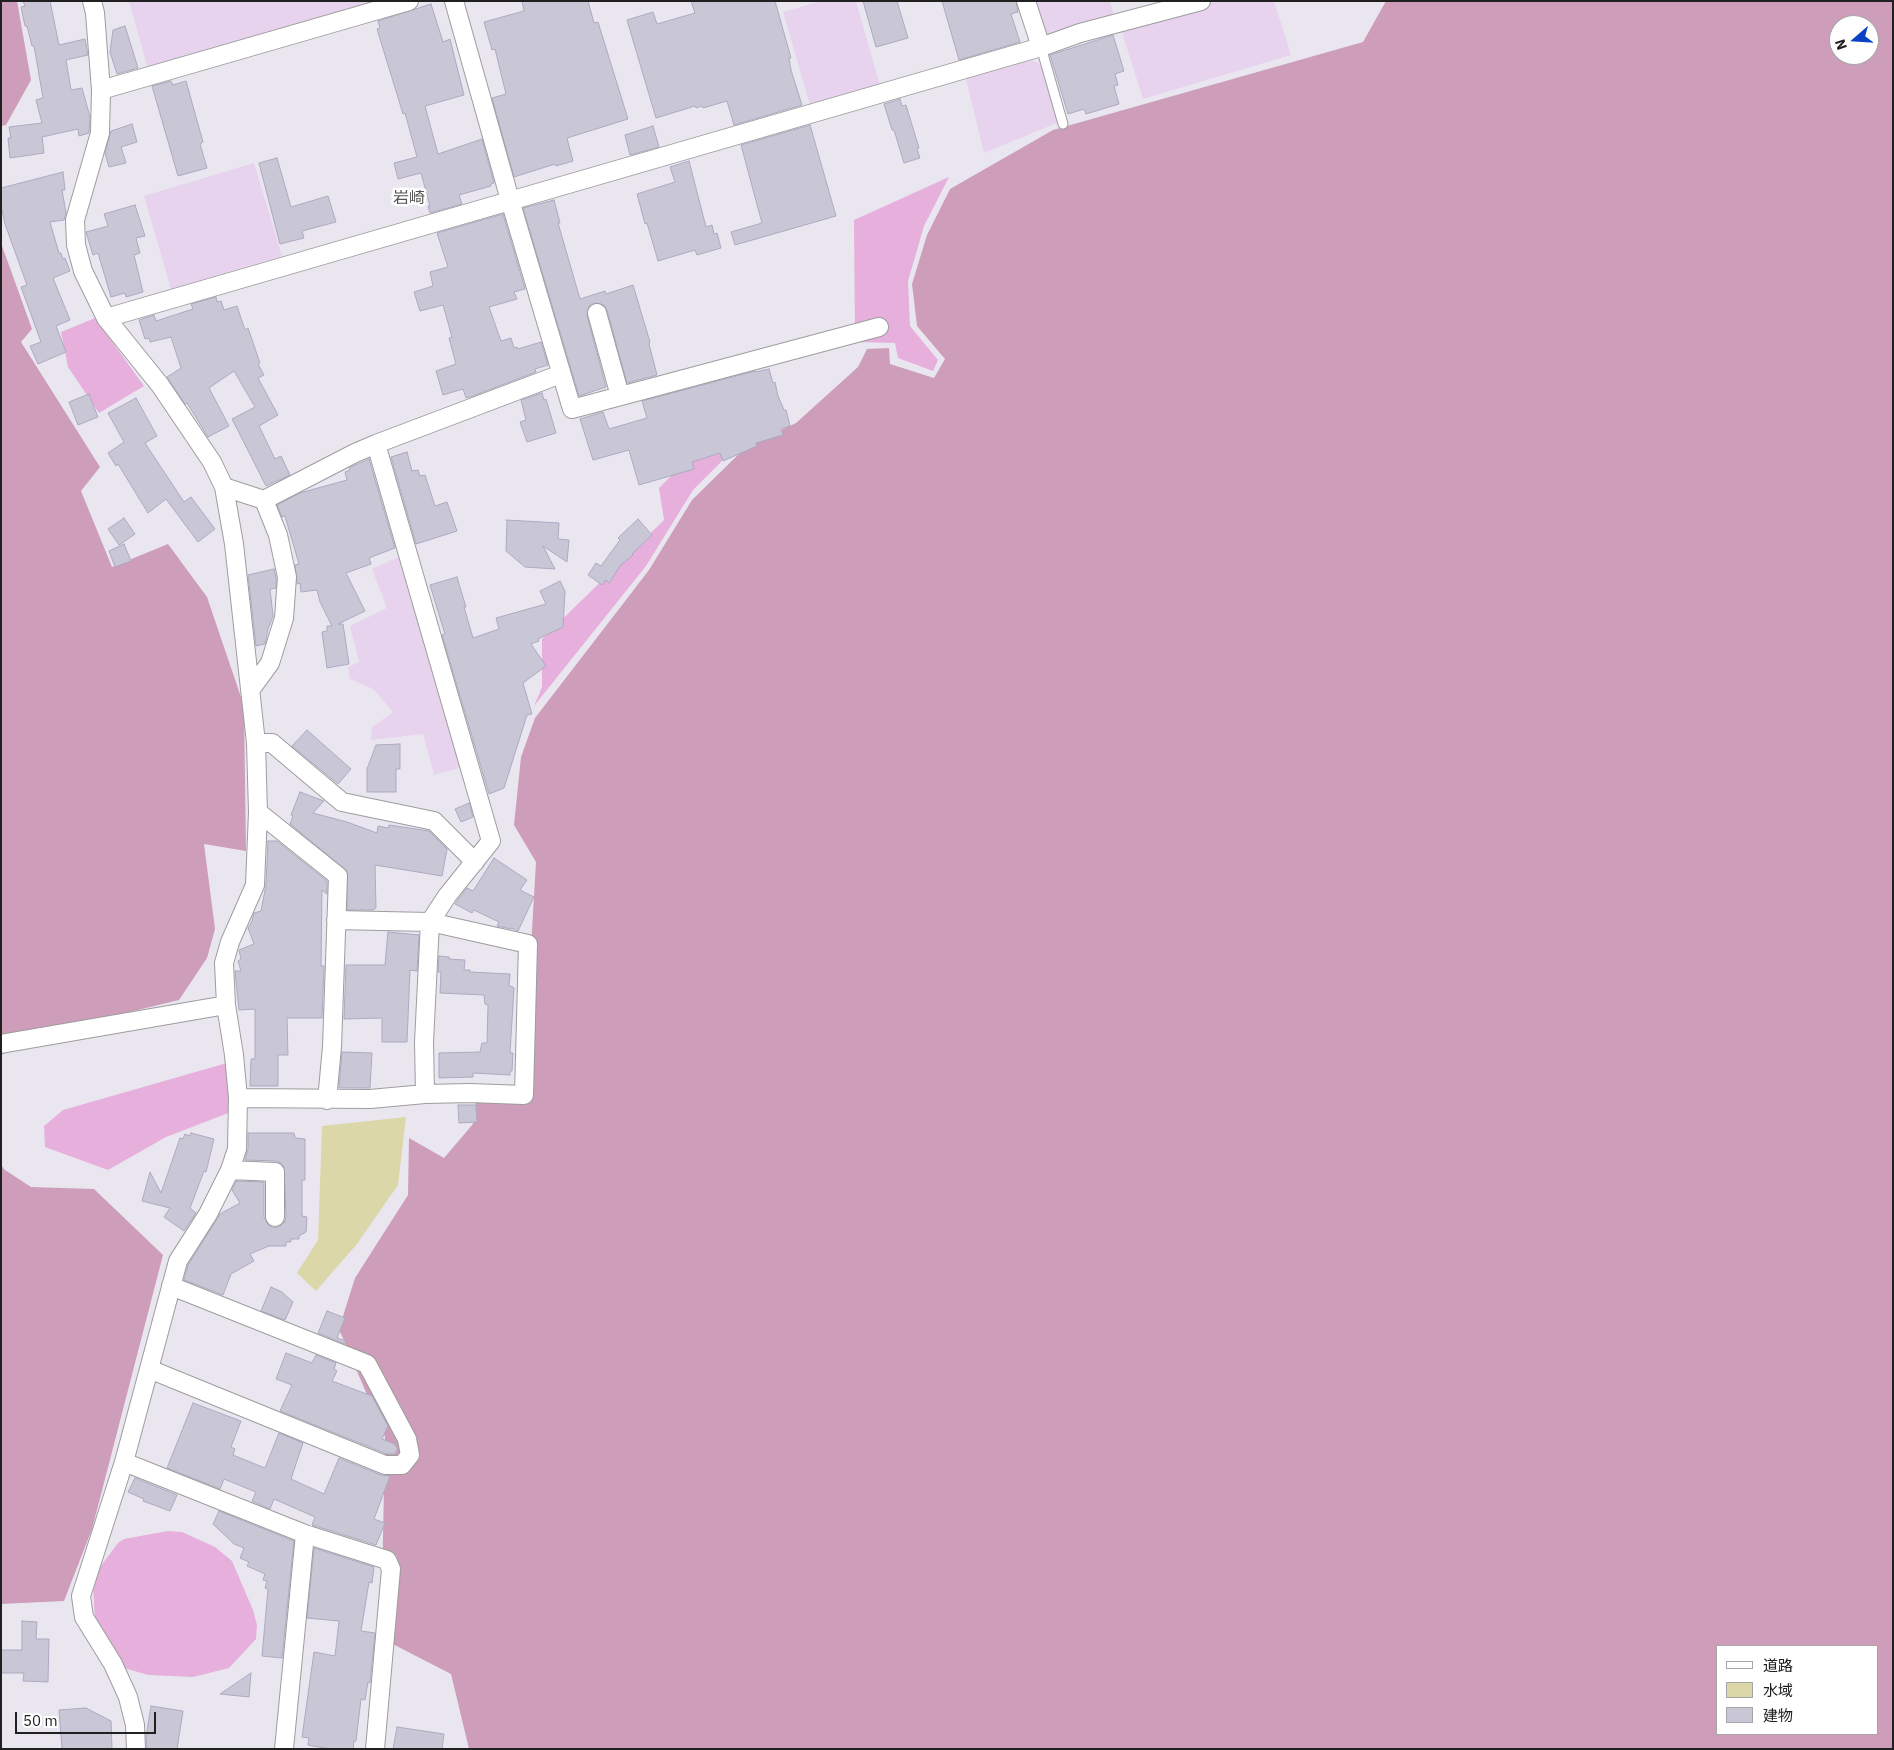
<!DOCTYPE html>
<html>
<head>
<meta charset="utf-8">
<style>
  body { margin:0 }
  #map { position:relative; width:1894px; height:1750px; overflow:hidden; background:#eae6f0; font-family:"IBM Plex Sans","Noto Sans JP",sans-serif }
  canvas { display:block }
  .frame { position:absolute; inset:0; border:2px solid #202020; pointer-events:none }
  .legend { position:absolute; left:1716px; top:1645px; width:162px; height:90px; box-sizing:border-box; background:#fff; border:1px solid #a6a6a6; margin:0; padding:6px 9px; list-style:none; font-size:15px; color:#202020 }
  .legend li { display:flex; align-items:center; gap:10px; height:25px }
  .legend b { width:25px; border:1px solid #a6a6a6 }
  .north { position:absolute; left:1829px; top:15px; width:50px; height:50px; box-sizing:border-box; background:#fff; border:1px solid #a6a6a6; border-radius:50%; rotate:251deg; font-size:14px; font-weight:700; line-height:20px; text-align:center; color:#202020 }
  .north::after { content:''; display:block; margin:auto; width:18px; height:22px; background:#0a44c5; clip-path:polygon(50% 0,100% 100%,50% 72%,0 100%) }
  .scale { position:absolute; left:15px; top:1712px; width:141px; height:22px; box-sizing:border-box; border:2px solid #202020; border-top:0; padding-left:6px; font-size:15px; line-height:18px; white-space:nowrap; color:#202020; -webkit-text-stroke:4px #fff; paint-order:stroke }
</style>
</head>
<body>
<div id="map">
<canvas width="1894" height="1750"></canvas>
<div class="frame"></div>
<ul class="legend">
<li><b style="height:6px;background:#fff"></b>道路</li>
<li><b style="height:14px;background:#dbd7a9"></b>水域</li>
<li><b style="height:14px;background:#c9c7d6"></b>建物</li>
</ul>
<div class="north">N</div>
<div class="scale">50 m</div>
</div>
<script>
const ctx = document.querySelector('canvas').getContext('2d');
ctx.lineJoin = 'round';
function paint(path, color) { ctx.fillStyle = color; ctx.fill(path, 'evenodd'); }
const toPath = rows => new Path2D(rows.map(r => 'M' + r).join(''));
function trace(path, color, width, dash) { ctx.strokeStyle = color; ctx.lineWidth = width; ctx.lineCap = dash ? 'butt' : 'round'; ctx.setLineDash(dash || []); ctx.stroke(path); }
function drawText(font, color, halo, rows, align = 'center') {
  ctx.font = font + ' "IBM Plex Sans","Noto Sans JP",sans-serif'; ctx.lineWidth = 5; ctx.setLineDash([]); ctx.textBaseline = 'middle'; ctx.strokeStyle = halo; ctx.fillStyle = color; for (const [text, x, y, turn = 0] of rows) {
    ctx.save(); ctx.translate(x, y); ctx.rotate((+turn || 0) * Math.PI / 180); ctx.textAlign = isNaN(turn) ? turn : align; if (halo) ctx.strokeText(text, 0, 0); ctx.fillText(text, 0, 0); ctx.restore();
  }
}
paint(toPath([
  [129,1,369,1,369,3,148,69],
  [821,1,856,1,881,89,811,109,783,12],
  [1031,1,1110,1,1114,15,1047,36],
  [1209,1,1274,1,1291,55,1143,99,1120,26],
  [1026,57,1042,65,1059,122,984,153,965,75],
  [254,163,282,256,171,289,144,196],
  [403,555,467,766,434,775,423,734,371,740,372,727,393,712,373,689,350,679,348,667,359,662,350,626,387,608,372,569]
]), '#e7d3ed');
paint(toPath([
  [949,177,924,226,908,281,910,326,938,360,933,371,898,358,895,343,855,342,854,220],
  [95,318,144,386,99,413,68,367,61,332],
  [733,450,693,490,646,566,534,706,542,687,542,639,664,520,659,488,684,463],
  [227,1063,231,1112,166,1137,108,1170,45,1147,44,1126,63,1110],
  [168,1531,182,1532,215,1547,232,1561,253,1610,257,1625,256,1639,229,1668,193,1677,148,1675,121,1667,95,1621,93,1584,97,1571,118,1543,124,1539]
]), '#e7afdc');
paint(toPath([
  [1,1,17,1,31,80,6,125,1,126],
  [1386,1,1893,1,1893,1749,469,1749,451,1674,381,1638,385,1437,339,1329,355,1278,408,1195,409,1138,444,1158,473,1124,476,1100,522,1100,536,862,514,825,521,757,535,718,649,570,692,500,746,447,796,423,858,367,867,349,889,348,890,364,934,378,945,359,917,326,912,284,927,235,950,189,1053,130,1363,42],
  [1839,25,1869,25,1869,55,1839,55],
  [1718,1646,1878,1646,1878,1734,1718,1734],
  [1,243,32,329,21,342,100,467,81,491,112,567,168,544,207,597,244,706,246,851,204,844,215,929,207,958,179,1000,64,1028,1,1055],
  [1,1165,5,1170,31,1187,94,1189,163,1255,92,1529,64,1601,1,1604]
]), '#cd9dba');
paint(toPath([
  [406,1117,398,1185,357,1244,316,1291,297,1273,318,1240,322,1126]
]), '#dbd7a9');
const building = toPath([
  [23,1,50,1,59,45,85,39,88,55,66,60,71,90,82,88,90,117,89,131,89,133,79,136,78,129,42,137,44,153,10,158,8,138,11,138,9,127,42,123,36,100,43,98,34,46,32,46,27,26,25,26,21,7,25,6,23,1],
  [522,1,588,1,594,23,598,22,628,119,567,138,573,161,556,166,555,164,514,177,492,98,506,94,495,49,492,50,484,22,524,11,522,1],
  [691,1,775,1,791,58,789,58,791,70,802,105,734,125,727,101,703,108,702,106,696,108,695,106,656,118,627,20,653,12,657,24,695,13,691,1],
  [863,1,897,1,908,38,876,47,863,1],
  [942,1,1016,1,1018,12,1011,14,1020,42,959,60,942,1],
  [431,4,443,42,450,39,464,95,425,106,438,154,482,139,494,183,491,184,491,186,459,195,462,204,430,213,428,206,430,206,421,173,398,179,394,163,417,157,405,113,403,114,396,91,377,29,380,28,378,21,431,4],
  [125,26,138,68,117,74,110,52,113,30,125,26],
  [1113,35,1124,71,1115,74,1118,85,1114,86,1119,104,1086,114,1084,109,1068,114,1050,55,1113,35],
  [171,81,173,85,186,81,203,142,200,144,207,168,178,176,152,86,171,81],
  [900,99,902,106,906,105,919,148,917,149,920,158,904,163,894,130,892,130,884,104,900,99],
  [132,124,137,142,121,147,126,163,109,167,105,153,111,131,132,124],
  [810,125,836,216,735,245,731,232,762,223,741,145,810,125],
  [653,126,659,147,630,155,625,135,653,126],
  [277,158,291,207,328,196,336,222,302,231,304,238,280,244,259,163,277,158],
  [689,161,706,227,712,225,714,234,717,233,721,248,697,255,695,250,658,261,647,223,645,224,637,194,675,182,670,167,689,161],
  [63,172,65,190,62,190,66,213,64,220,50,222,59,253,61,253,63,259,65,258,70,271,53,278,70,320,56,326,66,352,38,364,30,346,41,342,21,287,27,285,5,224,1,206,1,188,63,172],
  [554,200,560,223,558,223,580,299,605,291,606,294,633,285,650,342,649,344,657,375,627,383,607,310,604,305,595,303,589,306,587,315,606,387,579,396,523,208,554,200],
  [135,205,145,236,136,238,140,253,134,255,143,292,126,297,125,293,111,297,98,253,93,255,86,232,108,226,104,214,135,205],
  [503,214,525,289,514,292,517,299,489,307,501,341,511,338,514,348,517,347,518,349,541,342,548,365,535,369,536,372,473,396,466,398,463,389,443,395,436,371,456,364,449,338,452,337,443,305,420,311,414,292,433,286,430,272,448,267,437,233,503,214],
  [216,297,217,302,221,301,224,310,237,306,245,330,248,328,260,363,258,364,264,375,258,378,278,415,259,426,275,459,281,456,290,475,266,486,232,419,255,407,234,371,209,388,229,426,208,437,187,403,185,404,167,377,181,368,171,337,150,342,149,338,145,339,139,320,154,315,156,321,193,309,191,304,216,297],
  [769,369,773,383,775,382,778,396,784,410,786,410,790,426,781,429,783,435,756,443,757,446,723,461,720,453,692,462,694,469,639,485,629,450,593,460,580,419,603,412,609,429,647,418,642,401,755,371,755,372,769,369],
  [542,393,544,400,546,399,556,433,527,442,520,422,526,420,521,400,542,393],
  [89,394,98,417,78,425,69,402,89,394],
  [136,398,157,436,145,443,184,502,191,497,215,529,198,542,166,499,148,513,118,464,116,466,108,453,124,442,108,413,136,398],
  [407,452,412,471,418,470,420,476,425,475,435,506,447,502,457,531,416,544,391,457,407,452],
  [369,459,395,548,369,558,371,564,346,573,365,611,338,624,343,624,349,664,327,668,322,632,327,631,327,626,332,626,320,602,317,590,301,592,300,583,297,584,295,565,299,564,285,516,282,517,277,505,300,493,347,480,345,472,350,470,349,468,369,459],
  [124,518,135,534,119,545,108,529,124,518],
  [638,519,652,535,632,554,633,555,620,566,609,583,606,580,602,585,588,575,596,563,601,566,620,540,618,538,638,519],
  [506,520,559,523,558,539,569,540,567,562,543,546,555,569,525,567,506,551,507,521,506,520],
  [124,544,131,561,115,567,109,551,124,544],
  [274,569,276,578,276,588,270,589,273,616,268,629,265,644,256,646,248,575,274,569],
  [457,577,466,607,464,607,473,638,499,629,496,618,546,604,540,591,560,581,565,591,563,627,538,639,539,641,531,644,546,666,523,683,532,714,527,715,504,788,489,794,442,635,445,634,430,585,457,577],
  [307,730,351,769,338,784,292,746,307,730],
  [400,744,400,769,396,769,396,792,367,792,367,769,376,745,400,744],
  [300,792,324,801,313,813,347,822,377,833,378,826,388,828,389,825,429,831,447,849,442,876,375,865,376,908,373,910,347,910,347,871,290,824,293,816,291,815,300,792],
  [469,803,473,817,461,822,455,809,469,803],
  [268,841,277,841,327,881,327,894,322,890,321,966,324,966,322,1018,287,1018,288,1055,278,1055,278,1086,250,1086,251,1059,255,1059,255,1009,239,1010,235,971,241,971,238,961,241,959,239,950,254,944,248,928,252,921,254,913,261,911,266,885,268,841],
  [494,858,527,880,520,890,534,897,518,931,511,928,511,929,497,926,499,922,474,910,472,913,455,904,467,888,473,891,494,858],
  [388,932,419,935,417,971,410,970,407,1042,382,1042,382,1018,344,1019,346,965,385,965,388,932],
  [439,956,449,957,449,959,465,960,464,970,470,970,470,972,510,974,509,986,513,987,514,988,510,1053,513,1053,512,1071,510,1071,510,1075,473,1073,473,1077,439,1078,439,1053,480,1052,482,1043,487,1043,488,1005,485,1004,484,995,440,993,441,972,438,972,439,956],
  [342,1052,372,1053,370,1088,339,1088,342,1052],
  [458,1105,476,1105,477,1122,459,1123,458,1105],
  [191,1133,214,1139,206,1172,204,1171,190,1208,196,1213,184,1231,164,1217,170,1208,142,1201,150,1172,161,1193,180,1138,183,1139,185,1134,190,1136,191,1133],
  [248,1133,294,1133,295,1138,305,1139,305,1180,302,1180,302,1216,307,1217,306,1232,299,1236,299,1239,291,1239,291,1242,286,1242,286,1246,269,1246,250,1254,254,1261,231,1274,223,1295,184,1280,188,1265,220,1214,240,1203,232,1190,236,1181,264,1182,264,1217,269,1226,275,1228,280,1226,284,1223,286,1217,284,1167,281,1163,276,1161,245,1160,248,1149,248,1133],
  [271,1287,282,1292,293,1302,285,1320,261,1311,271,1287],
  [327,1311,345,1318,337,1338,346,1341,345,1344,318,1333,327,1311],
  [286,1353,312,1363,316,1355,336,1363,334,1369,337,1371,332,1381,372,1396,388,1426,382,1439,395,1444,395,1446,398,1448,395,1454,387,1454,280,1411,292,1385,276,1379,286,1353],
  [193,1403,241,1421,231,1447,235,1449,233,1455,265,1468,279,1433,303,1443,291,1479,324,1494,339,1458,381,1475,390,1476,374,1519,385,1523,376,1545,312,1525,315,1517,274,1499,270,1509,252,1501,256,1492,224,1479,220,1489,167,1468,193,1403],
  [135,1478,177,1495,170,1511,143,1501,144,1499,128,1492,135,1478],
  [219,1511,294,1541,282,1658,262,1656,268,1589,265,1588,267,1581,263,1580,265,1574,247,1566,249,1562,240,1558,244,1548,234,1544,213,1524,219,1511],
  [314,1548,374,1567,372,1583,369,1582,361,1631,375,1633,370,1683,368,1682,365,1700,361,1699,356,1741,354,1741,353,1749,330,1749,308,1745,309,1738,302,1737,314,1652,335,1656,339,1621,307,1618,314,1548],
  [22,1621,37,1622,36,1639,49,1639,48,1682,23,1681,24,1673,1,1673,1,1650,22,1650,22,1621],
  [251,1673,249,1697,220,1694,251,1673],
  [151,1706,183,1711,177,1749,147,1749,146,1737,151,1706],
  [86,1708,111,1721,112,1749,62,1749,59,1710,86,1708],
  [397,1727,444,1734,442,1749,393,1749,397,1727]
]);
paint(building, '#c9c7d6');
trace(building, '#aca9c1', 1);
const lane = toPath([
  [1041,47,1063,124]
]);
const street = toPath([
  [92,1,95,13,101,90,100,133,75,220,76,245,83,271,106,318,160,385,212,462,224,487,234,544,256,743,258,812,255,885,230,942,224,963,226,1005,234,1055,238,1098,237,1149,230,1170,208,1214,178,1261,124,1462,81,1596,84,1617,113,1664,128,1697,135,1725,136,1749],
  [454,1,510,200,572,409,879,327],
  [1026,1,1041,47],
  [101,90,409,1],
  [597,313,620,396],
  [106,318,1041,47,1080,33,1201,1],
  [224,487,264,500,278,535,287,577,284,618,270,663,251,689],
  [264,500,355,453,376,444],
  [256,743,272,743,342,802,434,821,475,862],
  [258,812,338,876,332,1047,327,1100],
  [336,920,430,922,528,944,524,1095,470,1093,425,1094],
  [1,1044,226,1005],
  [238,1098,370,1099,425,1094,424,1042,430,922,447,896,491,841,376,444,561,374],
  [230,1170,275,1172,275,1217],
  [149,1369,385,1465,402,1465,410,1455,407,1439,367,1364,171,1286],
  [124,1462,305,1534,387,1560,391,1569,375,1749],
  [284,1749,305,1534]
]);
trace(lane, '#9d9d9d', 11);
trace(street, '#9d9d9d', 20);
trace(lane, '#fff', 9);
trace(street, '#fff', 18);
drawText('16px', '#535353', '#fff', [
  ["岩崎",409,198]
]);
</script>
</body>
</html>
